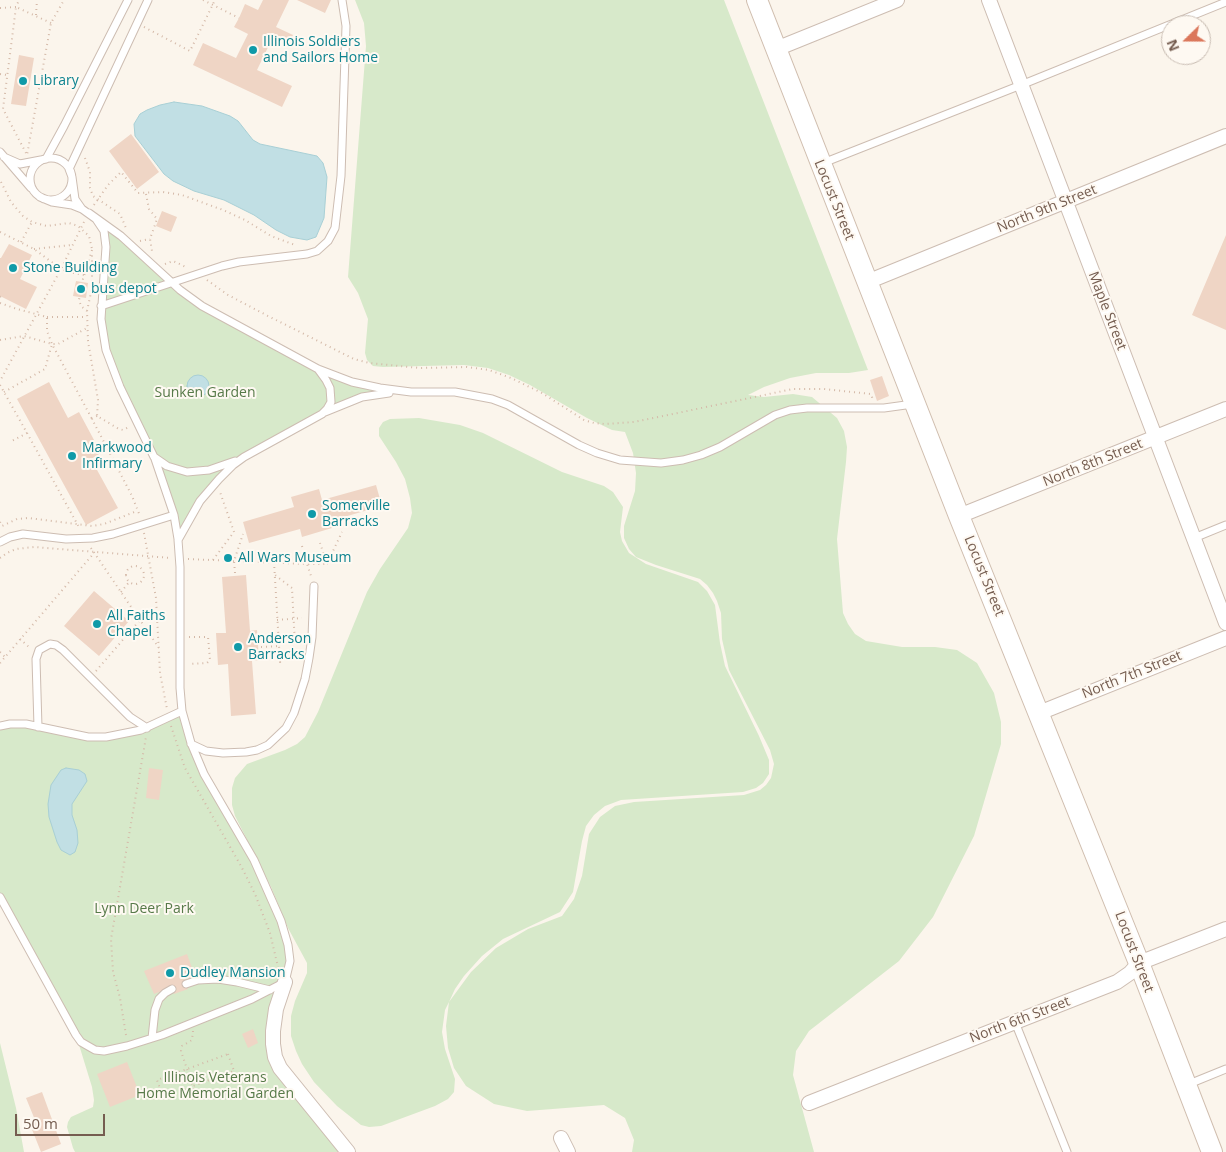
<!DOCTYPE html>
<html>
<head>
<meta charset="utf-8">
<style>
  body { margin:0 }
  #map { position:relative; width:1226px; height:1152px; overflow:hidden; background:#fbf5ec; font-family:"Open Sans",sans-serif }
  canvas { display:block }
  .north { position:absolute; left:1161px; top:15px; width:50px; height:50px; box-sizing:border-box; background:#fef9f2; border:1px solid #c7bbb1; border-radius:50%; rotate:248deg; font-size:14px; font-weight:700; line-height:20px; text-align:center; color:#755d50 }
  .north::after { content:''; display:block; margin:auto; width:18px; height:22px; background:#db775b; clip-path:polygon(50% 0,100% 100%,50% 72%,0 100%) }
  .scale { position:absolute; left:15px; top:1114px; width:90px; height:22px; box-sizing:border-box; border:2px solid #755d50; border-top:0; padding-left:6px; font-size:15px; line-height:18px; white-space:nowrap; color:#755d50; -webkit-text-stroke:4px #fef9f2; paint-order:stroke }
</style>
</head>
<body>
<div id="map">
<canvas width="1226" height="1152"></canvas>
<div class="north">N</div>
<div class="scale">50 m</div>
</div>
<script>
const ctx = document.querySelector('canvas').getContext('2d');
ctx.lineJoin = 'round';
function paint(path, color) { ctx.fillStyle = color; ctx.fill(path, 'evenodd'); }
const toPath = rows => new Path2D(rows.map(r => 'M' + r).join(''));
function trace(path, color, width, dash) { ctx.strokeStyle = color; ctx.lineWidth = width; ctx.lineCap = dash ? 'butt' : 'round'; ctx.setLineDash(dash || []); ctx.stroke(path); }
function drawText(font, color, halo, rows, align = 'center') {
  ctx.font = font + ' "Open Sans",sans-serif'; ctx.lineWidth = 4; ctx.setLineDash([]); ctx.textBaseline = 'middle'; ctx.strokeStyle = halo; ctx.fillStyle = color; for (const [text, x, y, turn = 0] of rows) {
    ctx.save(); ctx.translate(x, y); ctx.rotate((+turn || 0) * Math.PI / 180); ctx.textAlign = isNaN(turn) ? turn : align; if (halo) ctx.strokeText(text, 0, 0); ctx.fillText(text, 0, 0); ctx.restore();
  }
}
paint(toPath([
  [355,0,724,0,868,370,849,373,816,373,790,378,764,387,748,395,764,397,793,394,812,397,837,418,844,431,847,447,846,462,837,539,843,613,848,624,855,634,866,641,902,647,935,647,957,650,977,663,994,693,1001,722,1001,744,974,836,933,917,899,961,809,1031,796,1051,793,1075,814,1152,632,1152,634,1140,625,1118,604,1105,527,1111,494,1104,466,1086,454,1068,448,1048,446,1026,449,1002,445,1010,442,1032,445,1049,455,1079,454,1092,448,1099,435,1106,381,1126,369,1127,361,1125,337,1106,314,1082,302,1064,296,1051,291,1036,291,1016,295,1001,307,973,307,963,288,928,271,887,235,816,232,805,232,788,235,778,247,764,285,750,297,744,305,737,318,712,367,592,380,569,408,528,412,513,410,498,405,479,396,462,379,436,379,428,383,422,390,419,419,418,460,425,483,433,562,472,604,486,613,492,623,507,620,532,622,541,629,553,646,564,698,582,707,591,715,605,720,643,725,666,759,736,769,760,769,774,763,783,756,788,743,792,621,800,605,806,594,815,586,826,582,841,573,892,560,912,503,939,482,956,464,976,455,989,449,1002,471,972,496,948,528,929,562,916,574,899,582,876,589,834,600,817,615,806,634,802,744,795,760,790,766,785,771,778,774,764,770,750,729,670,722,639,721,613,717,601,713,593,707,585,700,579,656,565,636,557,629,549,624,538,624,526,635,491,636,473,633,453,625,432,612,430,587,418,530,385,509,375,488,368,464,365,383,367,373,366,367,360,365,353,368,319,358,293,348,277,366,46,364,23],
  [111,228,180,290,297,360,383,393,348,402,244,457,219,479,178,540,165,484,120,387,103,335,104,231],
  [182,711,191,743,272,899,290,961,273,1044,323,1121,338,1152,75,1152,73,1148,67,1127,68,1122,71,1117,93,1107,94,1100,92,1087,76,1035,0,897,0,726,10,724,87,737,124,735],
  [0,1043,16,1108,24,1152,0,1152]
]), '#d7e9ca');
const water = toPath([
  [174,102,202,106,230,116,238,121,253,140,260,144,317,156,323,163,327,177,324,218,316,237,307,240,290,237,276,230,254,215,224,200,194,191,173,181,164,174,135,136,134,124,140,114,147,110,160,105,174,102],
  '187 386a11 11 0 1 1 22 0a11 11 0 1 1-22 0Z',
  [66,768,79,770,85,774,87,781,72,804,72,815,77,830,78,843,75,852,70,855,61,850,57,842,49,817,48,804,51,785,61,770,66,768]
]);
paint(water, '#c1dfe4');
trace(water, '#a8cfd5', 1);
paint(toPath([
  [263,0,289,0,276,27,293,35,288,46,272,39,257,70,292,86,282,107,193,65,203,43,236,58,248,34,234,27,239,18,245,4,258,10],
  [297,0,331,0,325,13],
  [19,55,34,58,26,106,11,104],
  [131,134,159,172,137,189,109,151],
  [162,211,177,217,171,232,156,226],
  [1226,235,1226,330,1192,315],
  [9,244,32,255,20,279,37,287,26,309,0,296,0,258,1,258],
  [76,281,88,283,86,298,73,296],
  [882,376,889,396,877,401,870,380],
  [49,382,68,418,79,412,101,453,91,459,118,508,86,525,17,399],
  [376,485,382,506,330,521,332,528,302,537,300,529,249,543,243,522,294,507,291,497,319,489,322,500],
  [246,575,250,631,257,630,259,660,252,661,256,714,231,716,228,664,218,665,216,633,226,633,222,577],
  [94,591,129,621,99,656,64,626],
  [149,768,163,770,159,800,146,798],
  [187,954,195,976,184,980,188,989,174,994,172,987,154,994,144,971],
  [253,1029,258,1043,248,1048,242,1034],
  [127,1062,140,1095,110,1107,97,1074],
  [42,1092,61,1144,41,1152,29,1122,35,1120,26,1098]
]), '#efd5c5');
const lane = toPath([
  [0,152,31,188],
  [4,157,20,164,46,159,64,126,128,0],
  '30 179a21 21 0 1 1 42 0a21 21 0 1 1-42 0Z',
  [823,163,1021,85,1226,2],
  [40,197,52,202,72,205,82,209,96,219,104,231,106,247,101,319,106,350,120,387,154,457,167,466,187,472,209,470,235,461],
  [82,209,75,199,72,177,69,169,148,0],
  [89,213,121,236,180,290,202,306,318,369,352,382,380,388,411,392,455,392,492,399,508,405,579,445,597,453,620,460,661,463,683,460,701,455,720,447,775,415,790,410,807,408,884,408,913,404],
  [101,306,222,266,239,262,307,254,317,251,328,241,335,228,341,176,346,26,342,0],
  [325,412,362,397,389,393],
  [155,459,174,515,178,539],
  [1194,538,1226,525],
  [0,542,10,537,23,534,66,539,93,538,113,534,174,515],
  [0,726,10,724,26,724,88,737,106,737,141,730,182,711],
  [38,727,36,659,39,650,50,644,56,645,63,650,130,717,147,728],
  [191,744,206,751,223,753,246,752,257,750,268,745,286,728,294,713,305,679,309,658,312,637,314,586],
  [0,897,76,1035,81,1042,95,1050,104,1051,127,1046,162,1035,252,999,285,982,290,961,288,945,281,921,254,860,204,774,191,743,182,711,180,688,180,567,178,540,200,501,219,479,233,465,244,457,322,414,327,409,331,402,330,388,326,380,318,369],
  [186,984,198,980,218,979,237,982,270,990],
  [1015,1022,1067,1152],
  [152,1038,155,1010,159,999,165,993,172,989],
  [1189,1084,1226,1069]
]);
const street = toPath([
  [989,0,1226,623],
  [776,49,897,0],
  [867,282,1226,136],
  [959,516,1226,409],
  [1039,713,1226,638],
  [285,982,276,1009,273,1031,273,1044,275,1057,280,1068,348,1152],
  [809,1103,1117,982,1130,973,1139,963,1226,929],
  [561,1138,568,1152]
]);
const secondary = toPath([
  [757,0,959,516,1139,963,1212,1152]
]);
trace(lane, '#cdbdb2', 9);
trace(street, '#cdbdb2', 16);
trace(secondary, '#d0beaf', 22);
trace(toPath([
  [203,0,239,18],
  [0,8,16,7,19,0],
  [36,15,37,0],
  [51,23,16,7,3,109,27,155,51,23,64,0],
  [144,27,190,51,215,0],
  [0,74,7,75],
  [85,158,90,172,90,188,93,196,120,214,126,228],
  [1,182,11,202,23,216,32,222,47,226,69,223,78,226,89,236,92,249],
  [146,194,149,209,157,219,150,239,152,251],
  [94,205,108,185,121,172,138,193,163,192,182,195,223,210,245,220,271,236,295,245],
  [84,222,61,269,68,272,84,275],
  [0,232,34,249,61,269,0,381],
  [140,241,150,239],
  [21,242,32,222],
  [34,249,72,245],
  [92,250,83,279,79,300,81,306,87,311,88,341,98,400,97,416,119,429,123,430,129,427],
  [165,264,173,261,186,267],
  [207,280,228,295,268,316,354,359,369,363,420,368,467,367,489,370,511,378,542,393,584,420,594,423,605,424,634,422,793,389,824,389,871,394,873,400],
  [0,297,1,296],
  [0,303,17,309,47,317,47,331,52,344,92,419],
  [87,311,92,288,92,254],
  [47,317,87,317],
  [0,340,24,336,52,344,58,344,87,328],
  [0,385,27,433,10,442],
  [4,392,45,369,52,344],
  [97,416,92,419,132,496,140,516],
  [27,433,80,529],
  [0,522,2,526,17,519,28,518,92,526,104,524,137,511],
  [144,533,156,598,160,673,167,709],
  [302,546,307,564,327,564,320,543],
  [91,548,159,648],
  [0,558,7,553,16,549,34,547,171,558],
  [188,559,307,564,311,576],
  [213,560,234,532,220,492],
  [274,562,280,662,295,645,292,588,275,575],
  [327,564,342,532],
  '126 575a9 9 0 1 1 18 0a9 9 0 1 1-18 0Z',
  [235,573,234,561,243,534],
  [121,592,130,581],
  [277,620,302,618],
  [189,637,208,637,210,660,207,663,189,664],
  [20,639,30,648],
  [261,647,279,646],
  [0,652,5,657],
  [0,663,94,553],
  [96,671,140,620],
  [171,726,185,768,241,866,255,894,270,933,278,967],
  [193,1031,192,1040,182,1046,181,1051,195,1093],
  [126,1035,120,998,113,972,111,939,146,737],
  [228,1054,234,1071,163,1097,157,1080,228,1054]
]), '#d4b9a8', 2, [1, 4]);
trace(lane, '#fff', 7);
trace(street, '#fff', 14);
trace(secondary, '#fff', 20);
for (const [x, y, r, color] of [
  [253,50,5,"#0f9aa8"],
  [23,81,5,"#0f9aa8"],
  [13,268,5,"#0f9aa8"],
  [81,289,5,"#0f9aa8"],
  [72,456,5,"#0f9aa8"],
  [312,514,5,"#0f9aa8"],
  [228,558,5,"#0f9aa8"],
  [97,624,5,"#0f9aa8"],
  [238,647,5,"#0f9aa8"],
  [170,973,5,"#0f9aa8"]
]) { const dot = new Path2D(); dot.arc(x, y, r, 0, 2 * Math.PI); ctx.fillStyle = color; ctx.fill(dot); trace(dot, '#fef9f2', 2); }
drawText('14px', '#0d838f', '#fef9f2', [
  ["Illinois Soldiers",263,42],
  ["and Sailors Home",263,58],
  ["Library",33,81],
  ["Stone Building",23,268],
  ["bus depot",91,289],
  ["Markwood",82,448],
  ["Infirmary",82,464],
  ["Somerville",322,506],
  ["Barracks",322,522],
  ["All Wars Museum",238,558],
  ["All Faiths",107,616],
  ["Chapel",107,632],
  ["Anderson",248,639],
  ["Barracks",248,655],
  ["Dudley Mansion",180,973]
], 'left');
drawText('14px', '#755d50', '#fef9f2', [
  ["Locust Street",834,200,68],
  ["North 9th Street",1047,209,-22],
  ["Maple Street",1107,311,69],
  ["North 8th Street",1093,463,-22],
  ["Locust Street",984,576,68],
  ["North 7th Street",1132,675,-22],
  ["Locust Street",1134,952,69],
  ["North 6th Street",1020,1020,-21]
]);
drawText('14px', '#577a49', '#fef9f2', [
  ["Sunken Garden",205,393],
  ["Lynn Deer Park",144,909],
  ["Illinois Veterans",215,1078],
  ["Home Memorial Garden",215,1094]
]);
</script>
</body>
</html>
